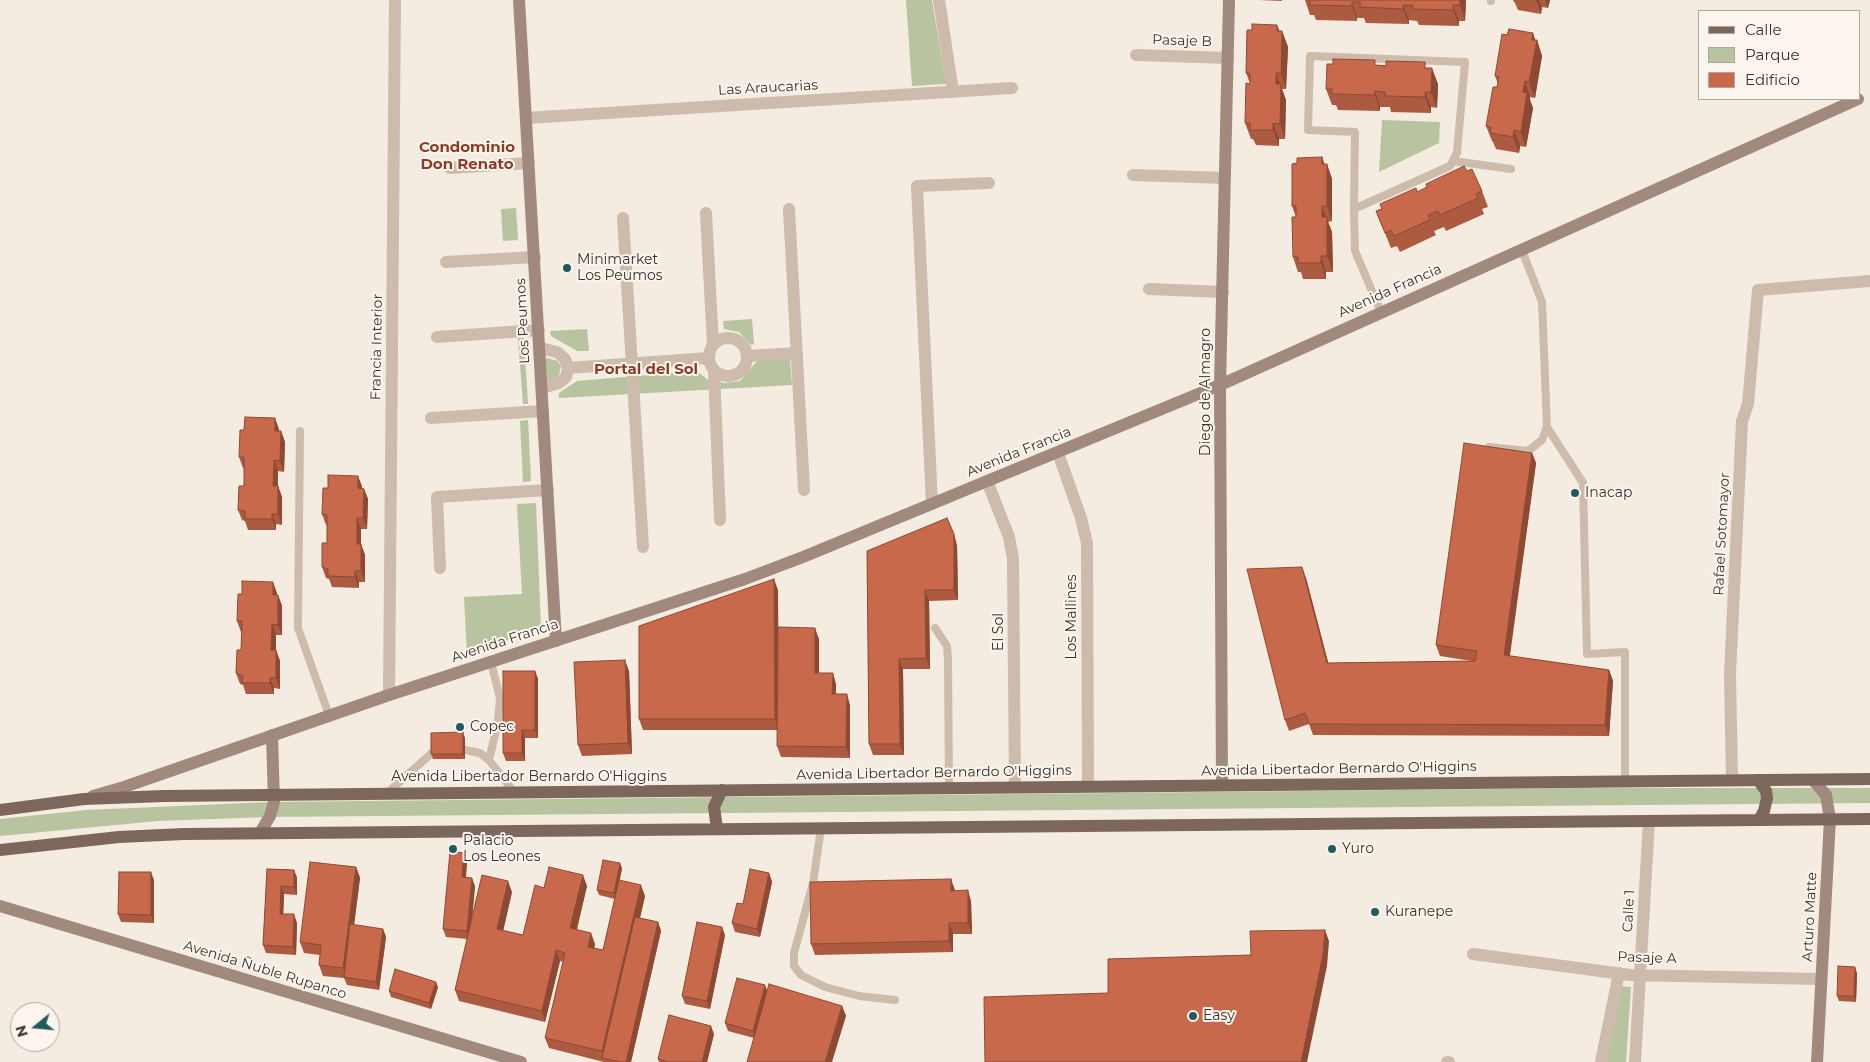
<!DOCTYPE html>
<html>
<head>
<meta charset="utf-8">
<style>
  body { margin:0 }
  #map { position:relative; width:1870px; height:1062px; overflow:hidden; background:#f4ebe1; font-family:Montserrat,sans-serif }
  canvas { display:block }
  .legend { position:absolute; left:1698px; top:10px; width:162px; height:90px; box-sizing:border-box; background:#fbf5ee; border:1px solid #aea6a0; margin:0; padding:6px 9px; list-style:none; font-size:15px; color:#3b302b }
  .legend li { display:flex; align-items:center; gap:10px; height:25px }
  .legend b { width:25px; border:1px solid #aea6a0 }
  .north { position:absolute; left:10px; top:1002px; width:50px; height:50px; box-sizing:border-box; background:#fbf5ee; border:1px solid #aea6a0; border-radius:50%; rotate:253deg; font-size:14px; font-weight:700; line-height:20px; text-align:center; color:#3b302b }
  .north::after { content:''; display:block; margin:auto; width:18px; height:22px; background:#1f5a5e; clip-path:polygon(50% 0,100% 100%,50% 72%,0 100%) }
</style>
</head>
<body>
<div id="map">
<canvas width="1870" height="1062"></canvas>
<ul class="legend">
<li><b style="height:6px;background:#7d675c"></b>Calle</li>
<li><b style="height:14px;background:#b8c4a0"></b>Parque</li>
<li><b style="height:14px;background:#c8694b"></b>Edificio</li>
</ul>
<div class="north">N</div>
</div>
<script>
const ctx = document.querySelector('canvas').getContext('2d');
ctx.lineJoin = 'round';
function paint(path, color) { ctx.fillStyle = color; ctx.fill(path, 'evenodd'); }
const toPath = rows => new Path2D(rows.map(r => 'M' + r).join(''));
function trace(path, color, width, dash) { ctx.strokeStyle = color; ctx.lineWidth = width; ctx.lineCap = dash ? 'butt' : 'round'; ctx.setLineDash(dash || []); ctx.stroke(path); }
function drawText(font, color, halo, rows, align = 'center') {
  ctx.font = font + ' Montserrat,sans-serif'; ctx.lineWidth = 4; ctx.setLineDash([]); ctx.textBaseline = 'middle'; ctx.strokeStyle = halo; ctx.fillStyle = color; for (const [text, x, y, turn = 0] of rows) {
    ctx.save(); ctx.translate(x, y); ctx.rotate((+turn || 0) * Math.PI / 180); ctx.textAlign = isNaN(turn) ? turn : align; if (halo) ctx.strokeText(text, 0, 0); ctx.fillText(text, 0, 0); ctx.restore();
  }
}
paint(toPath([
  [906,0,932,0,946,84,912,86],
  [1382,120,1440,122,1439,143,1379,172],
  [516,208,518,240,503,241,501,209],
  [752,319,754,344,751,345,739,332,724,329,723,321],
  [587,329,589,351,577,351,551,336,550,331],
  [518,338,524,338,528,404,523,404],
  [547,358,558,361,561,367,558,378,547,380,539,366],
  [790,359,792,385,559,398,559,393,577,381,697,371,708,380,724,383,740,381,757,361],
  [528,420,531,481,523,482,520,421],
  [536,503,541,628,467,655,464,597,522,594,517,504],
  [1582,788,1870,788,1870,803,267,817,158,821,0,836,0,819,86,810,270,802],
  [1620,986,1631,987,1626,1062,1606,1062]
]), '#b8c4a0');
trace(toPath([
  [1491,1,1491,0],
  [1453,161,1511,169],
  [1354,209,1450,166,1457,153,1465,62,1310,56,1308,130,1355,132,1354,209,1355,251,1381,312],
  [1521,248,1542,302,1547,427,1583,483,1587,654,1625,652,1625,781],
  [300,431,298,628,329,715],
  [1489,447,1528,451,1542,440,1547,427],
  [935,628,947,646,948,661,949,788],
  [465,750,480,753,489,760,514,792],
  [489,760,498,722,500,698,491,662],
  [387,793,433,752],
  [821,828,813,883,794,953,794,966,801,975,825,987,859,996,895,1000]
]), '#cdbbac', 8);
trace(toPath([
  [939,0,953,92],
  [1136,55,1228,58],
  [526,118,1012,88],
  [450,168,529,163],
  [1133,175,1225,178],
  [789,209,804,490],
  [706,213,713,345],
  [623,218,643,547],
  [446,262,535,257],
  [1149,289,1223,292],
  [437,337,539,330],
  '709 357a19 19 0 1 1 38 0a19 19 0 1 1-38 0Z',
  [540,348,557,352,565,359,568,368,566,377,559,383,542,388],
  [748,356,797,353],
  [568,368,709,358],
  [714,370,720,520],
  [431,418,543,411],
  [1058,453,1081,518,1087,543,1088,786],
  [987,481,1009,537,1013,559,1015,787],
  [932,504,917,186,989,183],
  [440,568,437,497,548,490],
  [389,695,395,0],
  [1732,780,1730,674,1742,421,1748,404,1758,290,1870,281],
  [1473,954,1630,975,1821,979],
  [1447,1062,1449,1062],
  [1601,1062,1619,973],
  [1635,1062,1649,821]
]), '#cdbbac', 12);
trace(toPath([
  [519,0,556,641],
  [1813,780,1826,795,1830,819,1817,1062],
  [1222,785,1220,385,1229,0],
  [93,796,124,787,389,695,745,579,803,557,1220,385,1858,99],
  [260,833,270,816,274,802,272,735],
  [0,906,521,1062]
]), '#a18a7d', 12);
trace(toPath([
  [1758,780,1766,791,1767,798,1764,811,1759,820],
  [0,810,84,799,164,796,1870,779],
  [717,829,714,807,722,790],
  [0,850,119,837,184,834,1870,819]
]), '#7d675c', 12);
paint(toPath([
  [1259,0,1282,0,1282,1],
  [1305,0,1466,0,1465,21,1459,21,1459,26,1419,25,1417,21,1409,20,1409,24,1366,23,1364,18,1357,18,1357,21,1316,20,1314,15,1310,15],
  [1513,0,1550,0,1548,8,1542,7,1541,14,1518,10,1515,3,1514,2],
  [1277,25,1279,31,1282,31,1288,47,1286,89,1282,89,1286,100,1285,139,1279,139,1279,146,1256,145,1253,139,1251,139,1245,123,1250,83,1246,73,1252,30],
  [1533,33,1535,40,1537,40,1542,56,1535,98,1530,97,1530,100,1533,108,1526,147,1520,146,1519,153,1496,149,1493,142,1492,141,1486,126,1498,84,1495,76,1507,35],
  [1377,65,1428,68,1438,84,1437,108,1431,107,1431,113,1391,112,1390,107,1380,107,1380,111,1338,110,1336,105,1332,105,1326,89],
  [1322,157,1324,164,1327,164,1332,179,1332,221,1328,222,1332,232,1333,272,1326,272,1326,279,1303,279,1301,272,1298,272,1293,257,1296,217,1292,206],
  [1467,171,1482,191,1488,207,1482,209,1484,214,1446,231,1444,227,1434,231,1436,235,1400,252,1397,246,1391,248,1376,211,1417,192],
  [279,429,279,431,281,431,285,442,284,472,278,471,278,486,282,497,282,525,276,524,276,530,248,530,245,521,242,520,238,510,244,486,244,468,243,468,239,457],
  [1532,453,1536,463,1510,656,1609,670,1613,681,1609,736,1313,735,1309,724,1289,731,1285,720,1306,578,1328,663,1472,661,1440,656,1436,645],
  [362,486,362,488,364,489,368,499,367,529,361,529,361,544,365,555,365,582,359,582,359,588,332,587,329,579,326,578,322,567,327,543,327,525,326,525,322,514],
  [957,545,958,600,929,601,930,669,903,669,904,755,873,755,869,744,867,551],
  [778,590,778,627,819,639,819,673,836,684,836,694,850,705,850,758,781,757,777,746,777,730,643,730,639,719],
  [277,593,277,595,278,595,282,606,282,635,276,635,276,650,280,661,280,689,274,688,274,694,246,694,243,685,240,684,236,673,241,650,242,632,241,632,237,621],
  [535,671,538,679,538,738,525,738,525,761,506,761,503,753],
  [629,671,632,754,582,756,578,745],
  [465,738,465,759,433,759,431,754],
  [464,853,467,861,466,878,475,886,472,920,512,892,503,931,523,935,544,888,587,886,577,930,595,944,594,948,603,950,615,899,599,895,597,890,620,863,622,869,619,880,645,896,640,918,658,922,661,931,631,1062,604,1062,549,1048,545,1038,563,962,560,961,545,1022,459,1001,455,990,467,939,446,937,443,929],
  [356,867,360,878,354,925,383,929,386,937,379,990,347,985,344,978,323,976,319,965,320,955,304,953,300,942],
  [267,869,294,870,297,878,297,895,284,894,283,914,297,923,296,955,266,953,263,945],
  [769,873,772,882,760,937,735,932,732,923,743,904],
  [154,880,154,923,121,922,118,914],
  [955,890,955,891,971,901,972,934,953,934,953,952,815,955,811,944],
  [725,935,710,1009,685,1004,682,996],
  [1857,973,1856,1002,1839,1001,1837,996],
  [438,987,431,1009,391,997,389,991],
  [767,991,842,1006,846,1016,754,1038,728,1031,725,1023],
  [714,1034,707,1062,659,1062,658,1059]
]), '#ac5a40');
paint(toPath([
  [1460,0,1466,0,1465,21,1460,5],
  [1536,0,1539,0,1542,7,1541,14],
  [1545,0,1550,0,1548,8],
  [1352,2,1357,18,1357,21,1352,6],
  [1403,5,1409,20,1409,24,1403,9],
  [1453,5,1459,21,1459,26,1453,10],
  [1277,25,1282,37,1282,31,1288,47,1286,89,1281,73],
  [1533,33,1536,43,1537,40,1542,56,1535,98,1529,82,1532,40],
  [1432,68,1438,84,1437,108,1431,92],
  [1276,73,1286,100,1285,139,1280,124,1276,84],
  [1525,81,1530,97,1530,100,1533,108,1526,147,1521,132,1523,92],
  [1375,91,1380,107,1380,111,1375,95],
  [1425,92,1431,107,1431,113,1425,97],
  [1273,123,1279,139,1279,146,1273,130],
  [1514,130,1520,146,1519,153,1513,137],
  [1322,157,1327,171,1327,164,1332,179,1332,221,1327,206,1322,164],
  [1322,206,1332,232,1333,272,1327,256,1322,217],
  [1321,256,1326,272,1326,279,1321,263],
  [275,418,279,429,279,442,275,431],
  [281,431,285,442,284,472,280,461],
  [1532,453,1536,463,1508,666,1504,655],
  [274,460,278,471,277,497,273,486],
  [358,476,362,486,362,499,358,488],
  [278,486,282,497,282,525,278,514],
  [364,489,368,499,367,529,363,518],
  [272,514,276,524,276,530,272,519],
  [357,518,361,529,361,555,357,544],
  [954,534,957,545,958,600,954,590],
  [361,544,365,555,365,582,361,571],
  [1302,567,1306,578,1331,673,1327,663],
  [355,571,359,582,359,588,355,577],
  [774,579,778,590,779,730,775,719],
  [273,582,277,593,276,606,273,595],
  [925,590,929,601,930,669,926,658],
  [278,595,282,606,282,635,278,625],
  [272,624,276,635,275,661,271,650],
  [815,628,819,639,819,684,815,673],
  [276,650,280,661,280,689,276,678],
  [899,659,903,669,904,755,900,744],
  [625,660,629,671,632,754,628,743],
  [1609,670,1613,681,1609,736,1605,725],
  [535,671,538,679,538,738,535,730],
  [833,673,836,684,836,705,832,694],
  [270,678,274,688,274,694,270,683],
  [847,694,850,705,850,758,846,747],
  [522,730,525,738,525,761,522,753],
  [463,732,465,738,465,759,463,754],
  [464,853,467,861,465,886,462,877],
  [620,863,622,869,616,899,614,893],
  [356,867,360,878,347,979,343,968],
  [294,870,297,878,297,895,294,887],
  [151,872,154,880,154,923,151,915],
  [769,873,772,882,760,937,757,929],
  [583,875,587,886,574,939,570,928],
  [472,878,475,886,470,939,467,931],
  [951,879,955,890,955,902,951,891],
  [508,881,512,892,501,940,497,929],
  [641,885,645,896,607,1059,605,1059,602,1051],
  [281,886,284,894,283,922,280,914],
  [968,890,971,901,972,934,968,923],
  [294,914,297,923,296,955,293,947],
  [658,922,661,931,631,1062,626,1062],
  [949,923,953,934,953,952,949,941],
  [722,927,725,935,710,1009,707,1001],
  [383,929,386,937,379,990,376,982],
  [1325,930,1329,941,1327,966,1307,1062,1301,1062],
  [591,933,595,944,592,958,588,947],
  [556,950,560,961,545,1022,542,1011],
  [1855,967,1857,973,1856,1002,1854,996],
  [436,982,438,987,431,1009,429,1003],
  [765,985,768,993,756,1039,753,1031],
  [842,1006,846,1016,832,1062,825,1062],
  [711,1026,714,1034,707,1062,702,1062]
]), '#8c4a34');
const building = toPath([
  [1310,0,1460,0,1460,5,1453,5,1453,10,1413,9,1413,5,1403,5,1403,9,1360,7,1360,2,1352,2,1352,6,1310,5,1310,0],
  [1252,24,1277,25,1277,31,1282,31,1281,73,1276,73,1276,84,1281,84,1280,124,1273,123,1273,130,1250,130,1250,123,1245,123,1246,83,1250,84,1250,73,1246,73,1247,30,1252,30,1252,24],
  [1509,29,1533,33,1532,40,1537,40,1529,82,1525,81,1523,92,1527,93,1521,132,1514,130,1513,137,1490,133,1491,127,1486,126,1493,87,1497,87,1499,77,1495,76,1502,34,1507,35,1509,29],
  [1333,59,1375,60,1375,65,1386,66,1386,61,1425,62,1425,68,1432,68,1431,92,1425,92,1425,97,1385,96,1385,92,1375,91,1375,95,1332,94,1332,89,1326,89,1327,64,1333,64,1333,59],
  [1322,157,1322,164,1327,164,1327,206,1322,206,1322,217,1327,217,1327,256,1321,256,1321,263,1298,263,1298,257,1293,257,1292,217,1296,217,1296,206,1292,206,1292,164,1297,163,1297,158,1322,157],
  [1464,166,1467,171,1472,169,1482,191,1476,194,1478,198,1440,215,1438,211,1428,215,1430,220,1394,236,1391,230,1385,233,1376,211,1382,209,1380,204,1416,188,1417,192,1427,187,1426,184,1464,166],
  [245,417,275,418,275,431,281,431,280,461,274,460,273,486,278,486,278,514,272,514,272,519,245,519,245,511,238,510,239,486,244,486,244,457,239,457,240,430,244,430,245,417],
  [1464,443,1532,453,1504,655,1609,670,1605,725,1309,724,1305,713,1285,720,1247,569,1302,567,1327,663,1475,661,1477,651,1436,645,1464,443],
  [328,475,358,476,358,488,364,489,363,518,357,518,357,544,361,544,361,571,355,571,355,577,328,576,328,569,322,567,322,543,327,543,327,515,322,514,323,488,328,488,328,475],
  [947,518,954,534,954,590,925,590,926,658,899,659,900,744,869,744,867,551,947,518],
  [774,579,775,719,639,719,639,626,774,579],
  [242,581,273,582,273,595,278,595,278,625,272,624,271,650,276,650,276,678,270,678,270,683,242,683,243,676,236,673,237,650,241,650,242,621,237,621,238,594,242,594,242,581],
  [778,627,815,628,815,673,833,673,832,694,847,694,846,747,777,746,778,627],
  [625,660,628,743,578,745,574,662,625,660],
  [503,671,535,671,535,730,522,730,522,753,503,753,503,671],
  [463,732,463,754,431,754,431,733,463,732],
  [450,851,464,853,462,877,472,878,467,931,443,929,450,851],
  [603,860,620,863,614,893,597,890,603,860],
  [310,862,356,867,343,968,319,965,321,945,300,942,310,862],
  [549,867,583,875,570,928,591,933,588,947,603,950,619,880,641,885,602,1051,545,1038,565,953,556,950,542,1011,455,990,482,875,508,881,497,929,523,935,535,885,544,888,549,867],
  [267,869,294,870,294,887,281,886,280,914,294,914,293,947,263,945,267,869],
  [750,869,769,873,757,929,732,923,737,903,743,904,750,869],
  [119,872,151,872,151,915,118,914,119,872],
  [951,879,951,891,968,890,968,923,949,923,949,941,811,944,810,882,951,879],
  [635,917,658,922,626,1062,620,1062,602,1058,635,917],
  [697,922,722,927,707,1001,682,996,697,922],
  [350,924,383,929,376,982,344,977,350,924],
  [1325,930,1323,955,1301,1062,985,1062,984,997,1108,993,1108,959,1251,955,1250,931,1325,930],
  [1838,966,1855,967,1854,996,1837,996,1838,966],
  [395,969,436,982,429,1003,389,991,395,969],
  [737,978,765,985,753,1031,725,1023,737,978],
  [769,984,842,1006,825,1062,747,1062,769,984],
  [669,1015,711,1026,702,1062,668,1062,658,1059,669,1015]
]);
paint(building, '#c8694b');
trace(building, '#8c4a34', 1);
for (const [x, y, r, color] of [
  [567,268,5,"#1f5a5e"],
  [1575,493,5,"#1f5a5e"],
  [460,727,5,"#1f5a5e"],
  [453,849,5,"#1f5a5e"],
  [1332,849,5,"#1f5a5e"],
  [1375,912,5,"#1f5a5e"],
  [1193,1016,5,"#1f5a5e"]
]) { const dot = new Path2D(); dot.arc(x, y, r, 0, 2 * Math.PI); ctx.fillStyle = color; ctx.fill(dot); trace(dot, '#fbf5ee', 2); }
drawText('14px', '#3b302b', '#fbf5ee', [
  ["Pasaje B",1182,41,2],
  ["Las Araucarias",768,88,-3],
  ["Avenida Francia",1390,291,-24],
  ["Los Peumos",523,321,-93],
  ["Francia Interior",377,347,-89],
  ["Diego de Almagro",1206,392,-90],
  ["Avenida Francia",1019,452,-22],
  ["Rafael Sotomayor",1722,534,-87],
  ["Los Mallines",1072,617,-90],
  ["El Sol",999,632,-90],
  ["Avenida Francia",505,641,-18],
  ["Avenida Libertador Bernardo O'Higgins",1339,769,-1],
  ["Avenida Libertador Bernardo O'Higgins",934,773,-1],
  ["Avenida Libertador Bernardo O'Higgins",529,777],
  ["Calle 1",1629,911,-87],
  ["Arturo Matte",1810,917,-87],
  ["Pasaje A",1647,958,2],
  ["Avenida Ñuble Rupanco",265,970,17]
]);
drawText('14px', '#3b302b', '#fbf5ee', [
  ["Minimarket",577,260],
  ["Los Peumos",577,276],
  ["Inacap",1585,493],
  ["Copec",470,727],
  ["Palacio",463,841],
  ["Los Leones",463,857],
  ["Yuro",1342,849],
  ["Kuranepe",1385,912],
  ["Easy",1203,1016]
], 'left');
drawText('bold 15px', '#8c3b22', '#fbf5ee', [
  ["Condominio",467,148],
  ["Don Renato",467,165],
  ["Portal del Sol",646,370]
]);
</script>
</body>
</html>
